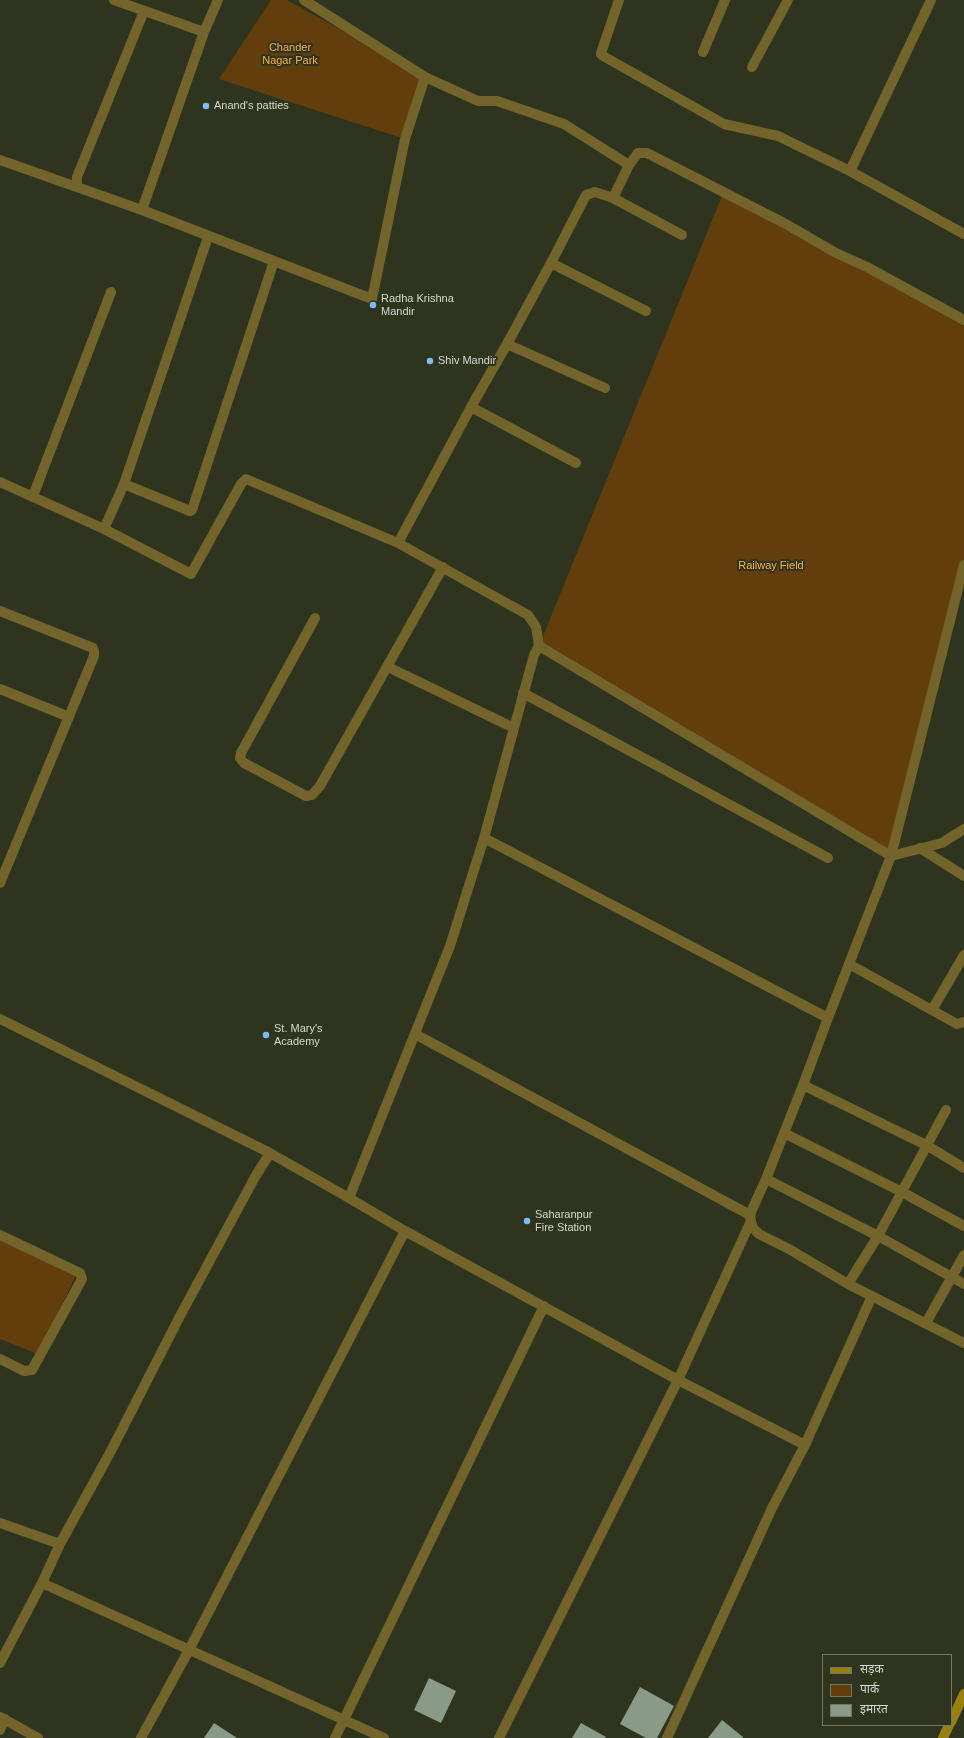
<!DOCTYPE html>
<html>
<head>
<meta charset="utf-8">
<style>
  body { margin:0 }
  #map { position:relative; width:964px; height:1738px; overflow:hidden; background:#2f341f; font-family:Arial,"Noto Sans Devanagari",sans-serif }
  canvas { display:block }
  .legend { position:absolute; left:822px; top:1654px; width:130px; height:72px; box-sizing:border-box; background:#2f341f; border:1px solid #727665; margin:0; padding:5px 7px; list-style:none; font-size:12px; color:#d6dacd }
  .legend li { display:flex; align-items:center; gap:8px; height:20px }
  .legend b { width:20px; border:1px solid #727665 }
</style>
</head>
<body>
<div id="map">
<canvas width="964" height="1738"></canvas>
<ul class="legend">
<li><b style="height:5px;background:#988011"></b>सड़क</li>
<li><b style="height:11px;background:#613e0c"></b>पार्क</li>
<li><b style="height:11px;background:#899b88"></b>इमारत</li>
</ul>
</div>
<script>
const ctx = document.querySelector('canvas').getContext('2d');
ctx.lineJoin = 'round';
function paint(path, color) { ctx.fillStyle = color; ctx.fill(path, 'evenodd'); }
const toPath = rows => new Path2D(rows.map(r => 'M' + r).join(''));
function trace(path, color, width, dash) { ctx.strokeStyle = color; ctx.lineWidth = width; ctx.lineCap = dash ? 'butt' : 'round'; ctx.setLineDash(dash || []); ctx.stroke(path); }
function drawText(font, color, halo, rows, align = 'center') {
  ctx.font = font + ' Arial,sans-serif'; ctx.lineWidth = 4; ctx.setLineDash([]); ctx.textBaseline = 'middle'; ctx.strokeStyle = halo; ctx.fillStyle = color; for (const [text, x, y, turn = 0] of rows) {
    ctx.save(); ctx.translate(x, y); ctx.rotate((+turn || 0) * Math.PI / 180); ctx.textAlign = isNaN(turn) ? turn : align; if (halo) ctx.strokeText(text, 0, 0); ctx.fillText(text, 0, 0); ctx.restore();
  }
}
paint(toPath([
  [271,0,287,0,425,77,405,139,219,79],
  [724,191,964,324,964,559,891,856,539,646],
  [0,1231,77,1273,38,1354,0,1339]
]), '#613e0c');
paint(toPath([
  [429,1678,456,1691,441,1723,414,1710],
  [640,1687,674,1706,657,1738,646,1738,620,1724],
  [722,1720,743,1737,743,1738,708,1738],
  [214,1723,237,1738,204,1738],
  [581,1723,606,1737,605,1738,572,1738]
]), '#899b88');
trace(toPath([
  [114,0,204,32],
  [304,0,425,77,478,101,497,101,564,124,629,165],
  [619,0,602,50,601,54,603,56,724,124,778,136,850,171],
  [931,0,850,171,964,234],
  [703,52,725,0],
  [752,67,788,0],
  [0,160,142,210,204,32,218,0],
  [77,187,77,177,144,11],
  [613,198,629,165,638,153,647,153,784,223,836,253,867,267,964,320],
  [142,210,372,299,405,139,425,77],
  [682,235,613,198,595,192,586,195,551,263,507,344,471,407,398,543,528,615,536,627,539,646,534,655,484,838,450,946,349,1198,405,1231,678,1380,750,1223],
  [551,263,646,311],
  [507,344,605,388],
  [471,407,576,463],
  [0,482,104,529,191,574,241,484,246,479,398,543],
  [124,484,190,511,192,510,274,261],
  [33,496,111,292],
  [104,529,124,484,208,237],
  [964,565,891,856,828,1018,803,1085,766,1179,751,1212,750,1218,753,1228,759,1234,789,1249,848,1284,964,1343],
  [0,611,93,648,94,651,94,656,0,883],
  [315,618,241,753,240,758,244,763,306,796,312,795,320,786,443,567],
  [539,646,891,856,942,843,964,829],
  [388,667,514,728],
  [0,689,69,717],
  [523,693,828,858],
  [484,838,828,1018],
  [920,848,964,876],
  [849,964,957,1024,964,1022],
  [932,1010,964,955],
  [0,1019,270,1153,349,1198],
  [415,1034,750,1215],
  [803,1085,928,1146,964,1168],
  [784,1133,902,1192,964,1226],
  [766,1179,878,1236,964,1284],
  [0,1235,80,1273,82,1279,32,1370,24,1371,0,1359],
  [848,1284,878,1236,946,1110],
  [926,1323,964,1255],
  [0,1523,60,1544,112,1449,180,1316,255,1177,270,1153],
  [42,1583,384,1738],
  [0,1663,42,1583,60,1544],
  [0,1717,38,1738],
  [0,1730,5,1719],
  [141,1738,189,1650,405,1231],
  [335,1738,544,1306],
  [499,1738,678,1380,805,1445],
  [667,1738,772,1508,805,1445,872,1296]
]), '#73642b', 10);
trace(toPath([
  [951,1722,964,1694],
  [943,1738,949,1725]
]), '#988011', 10);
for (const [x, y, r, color] of [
  [206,106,4,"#78bff7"],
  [373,305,4,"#78bff7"],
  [430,361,4,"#78bff7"],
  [266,1035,4,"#78bff7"],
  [527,1221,4,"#78bff7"]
]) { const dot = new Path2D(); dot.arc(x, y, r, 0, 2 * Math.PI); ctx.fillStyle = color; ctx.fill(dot); trace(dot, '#2f341f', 1.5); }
drawText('11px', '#fdb04a', '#2f341f', [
  ["Chander",290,48],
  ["Nagar Park",290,61],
  ["Railway Field",771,566]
]);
drawText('11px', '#d6dacd', '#2f341f', [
  ["Anand's patties",214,106],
  ["Radha Krishna",381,299],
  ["Mandir",381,312],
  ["Shiv Mandir",438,361],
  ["St. Mary's",274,1029],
  ["Academy",274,1042],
  ["Saharanpur",535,1215],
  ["Fire Station",535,1228]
], 'left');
</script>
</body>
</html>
